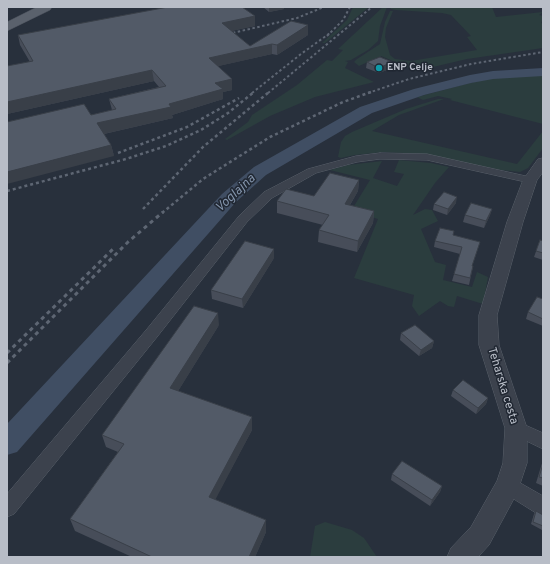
<!DOCTYPE html>
<html>
<head>
<meta charset="utf-8">
<style>
  body { margin:0 }
  #map { position:relative; width:550px; height:564px; overflow:hidden; background:#28303c; font-family:Overpass,sans-serif }
  canvas { display:block }
  .frame { position:absolute; inset:0; border:8px solid #b8bdc7; pointer-events:none }
</style>
</head>
<body>
<div id="map">
<canvas width="550" height="564"></canvas>
<div class="frame"></div>
</div>
<script>
const ctx = document.querySelector('canvas').getContext('2d');
ctx.lineJoin = 'round';
function paint(path, color) { ctx.fillStyle = color; ctx.fill(path, 'evenodd'); }
const toPath = rows => new Path2D(rows.map(r => 'M' + r).join(''));
function trace(path, color, width, dash) { ctx.strokeStyle = color; ctx.lineWidth = width; ctx.lineCap = dash ? 'butt' : 'round'; ctx.setLineDash(dash || []); ctx.stroke(path); }
function drawText(font, color, halo, rows, align = 'center') {
  ctx.font = font + ' Overpass,sans-serif'; ctx.lineWidth = 3; ctx.setLineDash([]); ctx.textBaseline = 'middle'; ctx.strokeStyle = halo; ctx.fillStyle = color; for (const [text, x, y, turn = 0] of rows) {
    ctx.save(); ctx.translate(x, y); ctx.rotate((+turn || 0) * Math.PI / 180); ctx.textAlign = isNaN(turn) ? turn : align; if (halo) ctx.strokeText(text, 0, 0); ctx.fillText(text, 0, 0); ctx.restore();
  }
}
paint(toPath([
  [353,7,369,7,325,43,322,43,347,20],
  [383,7,387,7,380,26,378,41,368,50,351,60,345,61,348,62,345,68,374,82,315,97,270,116,227,140,225,139,248,122,252,115,297,85,327,60,332,61,343,50,338,49],
  [390,7,492,7,496,17,543,12,539,15,543,16,543,21,541,22,543,25,543,48,467,59,416,71,381,56,359,66,354,62,357,59,380,44,385,22,390,11,393,11,386,28,385,37,390,55,395,59,411,61,477,50,467,37,471,36,451,15,442,13,396,10,391,9],
  [530,75,543,75,543,124,450,100,452,99,438,96,423,100,417,97,489,78],
  [438,99,444,99,399,115,372,131,517,164,543,131,543,148,528,168,520,172,501,170,421,154,384,152,355,155,341,158,338,157,341,142,345,136,352,132,406,109],
  [399,160,431,163,449,167,435,183,413,215,425,209,432,210,438,221,421,229,435,262,446,265,443,280,472,287,477,272,488,277,483,304,457,296,454,307,448,306,440,301,419,316,412,306,414,295,354,278,378,219,351,211,370,180,330,170,348,165,382,161,373,178,397,186,404,174,394,172],
  [325,522,352,530,364,538,377,557,310,557,315,526]
]), '#2b3d3e');
paint(toPath([
  [543,68,543,76,493,79,471,83,424,95,372,113,266,175,236,202,17,452,7,455,7,424,222,194,254,167,360,107,414,89,470,75,493,71,543,68]
]), '#404e63');
const minor = toPath([
  [380,153,427,154,530,177,534,178,536,180,534,182,530,183,427,160,380,159,357,162,316,173,272,198,247,222,157,337,14,514,7,517,7,494,147,329,239,216,264,192,308,169,356,156,380,153],
  [516,421,543,433,543,449,510,433,507,428,510,423,516,421],
  [508,476,543,496,543,516,536,513,501,491,499,485,501,479,508,476]
]);
const tertiary = toPath([
  [543,158,543,172,537,180,523,222,497,315,499,345,527,428,527,463,517,493,489,545,478,557,447,557,451,548,471,527,497,481,503,463,505,428,479,345,479,315,507,222,523,180,538,159,543,158]
]);
const primary = toPath([
  [37,7,52,7,50,10,7,31,7,22,37,7]
]);
trace(minor, '#59606a', 1);
trace(tertiary, '#59606a', 1);
trace(primary, '#454b56', 1);
paint(minor, '#3c424d');
paint(tertiary, '#3c424d');
paint(primary, '#5a616c');
trace(toPath([
  [228,34,297,18,324,7],
  [327,36,343,20,350,7],
  [252,93,301,54,330,33],
  [268,93,372,7],
  [368,93,409,79,471,64,543,52]
]), '#5e6673', 2, [2.5, 2.5]);
trace(toPath([
  [118,153,187,127,239,98],
  [7,191,126,159,166,146,201,130,228,113,254,92],
  [143,209,203,147,269,92],
  [162,213,203,179,270,137,343,102,371,92]
]), '#5e6673', 2.5, [3, 3]);
trace(toPath([
  [7,353,114,248],
  [7,363,128,242,163,212]
]), '#5e6673', 3, [4, 4]);
paint(toPath([
  [263,7,284,7,284,9,269,12],
  [255,16,255,26,231,31,250,46,308,35,277,55,272,54,218,66,232,90,223,92,223,99,172,115,173,118,104,134,111,145,114,156,91,115,112,110,109,99,159,87,154,81,7,114,7,66,30,62,20,45,18,35],
  [367,62,392,68,379,73,366,68],
  [359,180,358,191,350,205,374,211,373,223,357,252,318,242,319,230,323,225,277,213,277,201,314,196],
  [456,203,447,215,433,210,434,204],
  [492,209,490,215,484,228,463,222,465,215],
  [453,235,480,242,472,266,473,266,469,285,452,281,460,254,434,247,435,241],
  [540,240,543,241,543,260,534,257],
  [274,258,243,308,212,299,211,290],
  [543,299,543,326,526,319,528,312],
  [219,325,178,391,252,417,252,430,215,499,266,532,255,557,132,557,75,531,70,519,118,452,106,447,102,435],
  [401,333,434,341,432,348,419,356,400,340],
  [453,390,488,398,486,404,476,414,451,396],
  [543,460,543,486,536,483],
  [392,474,442,486,440,492,430,506,391,480],
  [536,511,543,515,543,529,542,530,531,524,534,514]
]), '#474d59');
paint(toPath([
  [269,7,284,7,284,9,269,12],
  [255,16,255,26,222,33,222,23],
  [308,25,308,35,277,55,277,45],
  [272,44,272,54,210,68,209,58],
  [392,62,392,68,379,73,379,68],
  [152,70,154,81,7,114,7,102],
  [232,79,232,90,223,92,223,99,172,115,173,118,99,135,97,123,169,104,215,83],
  [111,145,114,156,7,184,7,172],
  [359,180,358,191,344,215,345,204],
  [457,197,456,203,447,215,448,209],
  [492,209,490,215,484,228,486,221],
  [374,211,373,223,357,252,358,241],
  [274,249,274,258,243,308,242,299],
  [218,313,219,325,172,401,170,388],
  [434,341,432,348,419,356,421,350],
  [488,398,486,404,476,414,478,408],
  [252,417,252,430,211,508,209,497],
  [442,486,440,492,430,506,432,500],
  [266,520,266,532,255,557,249,557]
]), '#393f48');
const building = toPath([
  [168,7,242,7,255,16,222,23,250,46,291,21,308,25,277,45,272,44,209,58,232,79,215,83,223,89,169,104,171,107,97,123,111,145,7,172,7,122,84,104,91,115,116,109,109,99,166,86,152,70,7,102,7,66,33,61,18,35,168,7],
  [380,57,392,62,379,68,367,62,380,57],
  [330,173,359,180,345,204,374,211,358,241,319,230,329,215,277,201,286,189,314,196,330,173],
  [444,192,457,197,448,209,434,204,444,192],
  [471,203,492,209,486,221,465,215,471,203],
  [440,228,454,231,453,235,480,242,472,266,473,266,470,278,454,274,462,247,435,241,440,228],
  [540,240,543,241,543,253,536,251,540,240],
  [245,241,274,249,242,299,211,290,245,241],
  [537,297,543,299,543,319,528,312,537,297],
  [194,306,218,313,170,388,252,417,209,497,266,520,249,557,152,557,70,519,124,444,102,435,194,306],
  [415,325,434,341,421,350,401,333,415,325],
  [463,380,488,398,478,408,453,390,463,380],
  [402,461,442,486,432,500,392,474,402,461],
  [543,464,543,478,539,477,543,464],
  [536,511,543,515,543,526,533,522,536,511]
]);
paint(building, '#525a67');
trace(building, '#393f48', 1);
for (const [x, y, r, color] of [
  [379,68,4,"#0f9aa8"]
]) { const dot = new Path2D(); dot.arc(x, y, r, 0, 2 * Math.PI); ctx.fillStyle = color; ctx.fill(dot); trace(dot, '#202732', 1.5); }
drawText('bold 10px', '#b8bdc7', '#202732', [
  ["ENP Celje",387,68]
], 'left');
drawText('12px', '#b8bdc7', '#202732', [
  ["Teharska cesta",502,386,73]
]);
drawText('italic 13px', '#8394ab', '#202732', [
  ["Voglajna",236,194,-43]
]);
</script>
</body>
</html>
